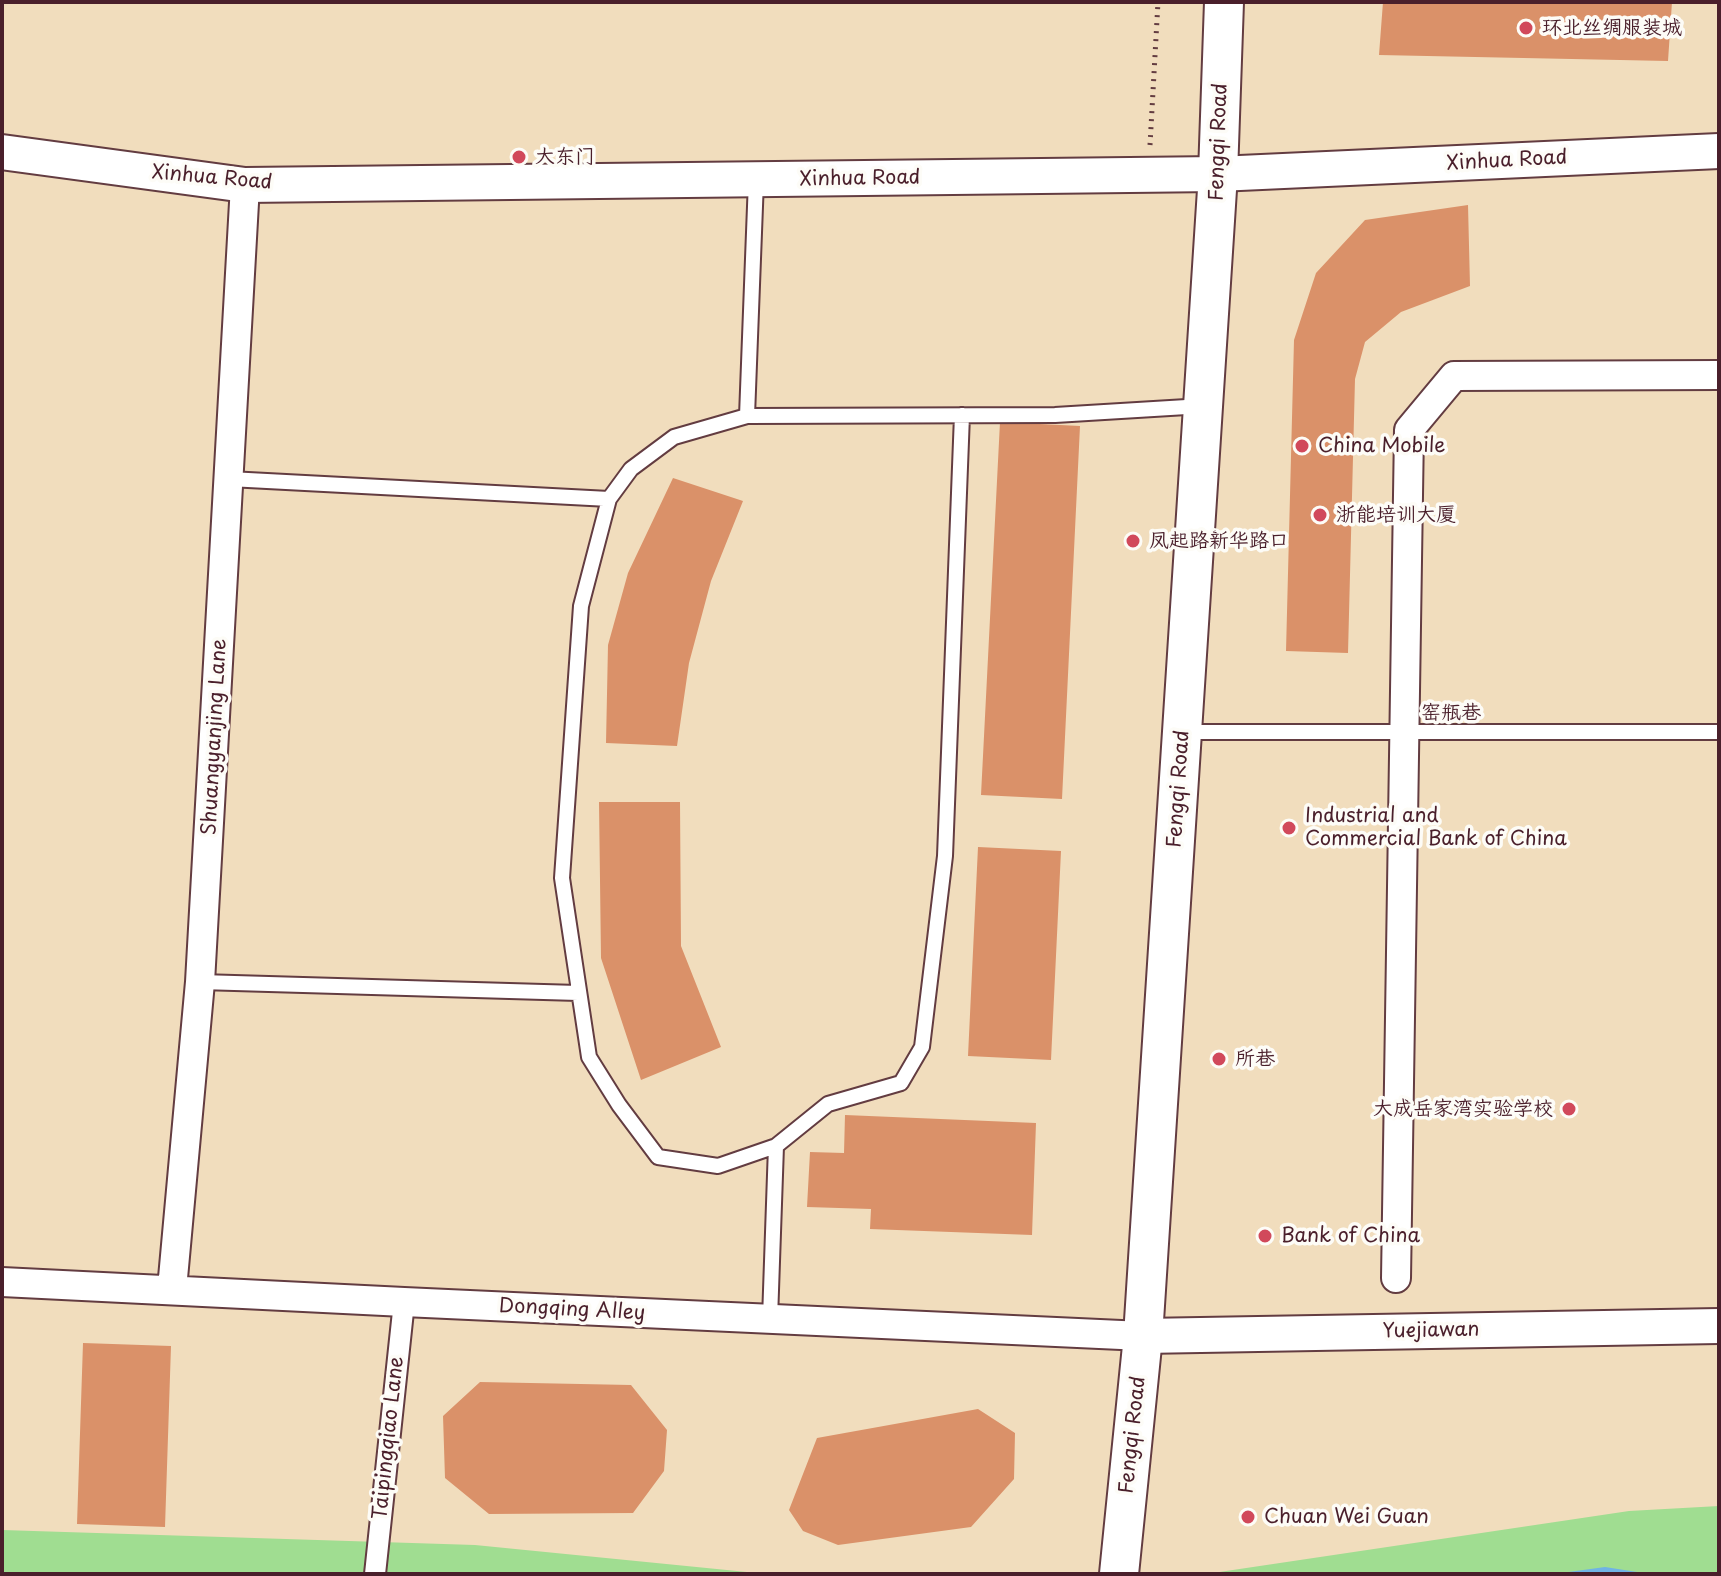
<!DOCTYPE html>
<html>
<head>
<meta charset="utf-8">
<style>
  body { margin:0 }
  #map { position:relative; width:1721px; height:1576px; overflow:hidden; background:#f1ddbd; font-family:"Playpen Sans",sans-serif }
  canvas { display:block }
  .frame { position:absolute; inset:0; border:4px solid #4a1f2b; pointer-events:none }
</style>
</head>
<body>
<div id="map">
<canvas width="1721" height="1576"></canvas>
<div class="frame"></div>
</div>
<script>
const ctx = document.querySelector('canvas').getContext('2d');
ctx.lineJoin = 'round';
function paint(path, color) { ctx.fillStyle = color; ctx.fill(path, 'evenodd'); }
const toPath = rows => new Path2D(rows.map(r => 'M' + r).join(''));
function trace(path, color, width, dash) { ctx.strokeStyle = color; ctx.lineWidth = width; ctx.lineCap = dash ? 'butt' : 'round'; ctx.setLineDash(dash || []); ctx.stroke(path); }
function drawText(font, color, halo, rows, align = 'center') {
  ctx.font = font + ' "Playpen Sans","LXGW WenKai TC",sans-serif'; ctx.lineWidth = 7; ctx.setLineDash([]); ctx.textBaseline = 'middle'; ctx.strokeStyle = halo; ctx.fillStyle = color; for (const [text, x, y, turn = 0] of rows) {
    ctx.save(); ctx.translate(x, y); ctx.rotate((+turn || 0) * Math.PI / 180); ctx.textAlign = isNaN(turn) ? turn : align; if (halo) ctx.strokeText(text, 0, 0); ctx.fillText(text, 0, 0); ctx.restore();
  }
}
paint(toPath([
  [1719,1506,1719,1574,1206,1574,1629,1511],
  [2,1530,475,1545,767,1574,2,1574]
]), '#a0dd91');
paint(toPath([
  [1605,1567,1650,1574,1554,1574]
]), '#6fb3e5');
paint(toPath([
  [1383,2,1672,2,1668,61,1379,55],
  [1468,205,1470,286,1401,312,1365,342,1355,379,1348,653,1286,651,1294,340,1316,273,1365,220],
  [1000,422,1080,426,1062,799,981,795],
  [673,478,743,501,711,581,689,663,677,746,606,743,608,645,628,573],
  [599,802,680,802,681,946,721,1047,641,1080,601,958],
  [978,847,1061,851,1051,1060,968,1056],
  [845,1115,1036,1123,1032,1235,870,1229,871,1209,807,1207,810,1152,844,1153],
  [83,1343,171,1346,165,1527,77,1524],
  [480,1382,631,1385,667,1430,664,1471,633,1513,489,1514,445,1478,443,1416],
  [978,1409,1015,1433,1014,1479,971,1527,838,1545,803,1531,789,1510,817,1438]
]), '#da9169');
const service = toPath([
  [962,415,945,856,922,1047,901,1083,828,1104,776,1146,718,1166,658,1157,619,1105,589,1057,562,878,581,606,609,499,631,469,674,437,747,416,1055,415,1203,406],
  [747,416,756,180],
  [229,479,609,499],
  [1183,732,1719,732],
  [200,982,578,993],
  [770,1319,776,1146]
]);
const pedestrian = toPath([
  [375,1574,404,1302]
]);
const minor = toPath([
  [1396,1278,1409,430,1454,376,1719,375],
  [2,1282,404,1302,1143,1336],
  [172,1289,200,982,245,185]
]);
const tertiary = toPath([
  [2,152,245,185,1218,174,1719,151],
  [1143,1336,1719,1326]
]);
const secondary = toPath([
  [1119,1574,1143,1336,1218,174,1224,2]
]);
trace(service, '#633c41', 18);
trace(pedestrian, '#633c41', 24);
trace(minor, '#633c41', 32);
trace(tertiary, '#633c41', 38);
trace(secondary, '#633c41', 42);
trace(toPath([
  [1150,145,1158,2]
]), '#633c41', 5, [2, 6]);
trace(service, '#fff', 14);
trace(pedestrian, '#fff', 20);
trace(minor, '#fff', 28);
trace(tertiary, '#fff', 34);
trace(secondary, '#fff', 38);
for (const [x, y, r, color] of [
  [1526,28,8,"#d1495b"],
  [519,157,8,"#d1495b"],
  [1302,446,8,"#d1495b"],
  [1320,515,8,"#d1495b"],
  [1133,541,8,"#d1495b"],
  [1289,828,8,"#d1495b"],
  [1219,1059,8,"#d1495b"],
  [1569,1109,8,"#d1495b"],
  [1265,1236,8,"#d1495b"],
  [1248,1517,8,"#d1495b"]
]) { const dot = new Path2D(); dot.arc(x, y, r, 0, 2 * Math.PI); ctx.fillStyle = color; ctx.fill(dot); trace(dot, '#fdfcf7', 3); }
drawText('20px', '#4a1f2b', '#fdfcf7', [
  ["环北丝绸服装城",1542,28],
  ["大东门",535,157],
  ["China Mobile",1318,446],
  ["浙能培训大厦",1336,515],
  ["凤起路新华路口",1149,541],
  ["Industrial and",1305,816],
  ["Commercial Bank of China",1305,839],
  ["所巷",1235,1059],
  ["大成岳家湾实验学校",1553,1109,"right"],
  ["Bank of China",1281,1236],
  ["Chuan Wei Guan",1264,1517]
], 'left');
drawText('20px', '#4a1f2b', '#fdfcf7', [
  ["Fengqi Road",1219,142,-88],
  ["Xinhua Road",1507,161,-3],
  ["Xinhua Road",212,178,5],
  ["Xinhua Road",860,179,-1],
  ["窑瓶巷",1451,713],
  ["Shuangyanjing Lane",215,737,-87],
  ["Fengqi Road",1179,789,-86],
  ["Dongqing Alley",572,1310,3],
  ["Yuejiawan",1431,1331,-1],
  ["Fengqi Road",1133,1435,-84],
  ["Taipingqiao Lane",389,1438,-84]
]);
</script>
</body>
</html>
